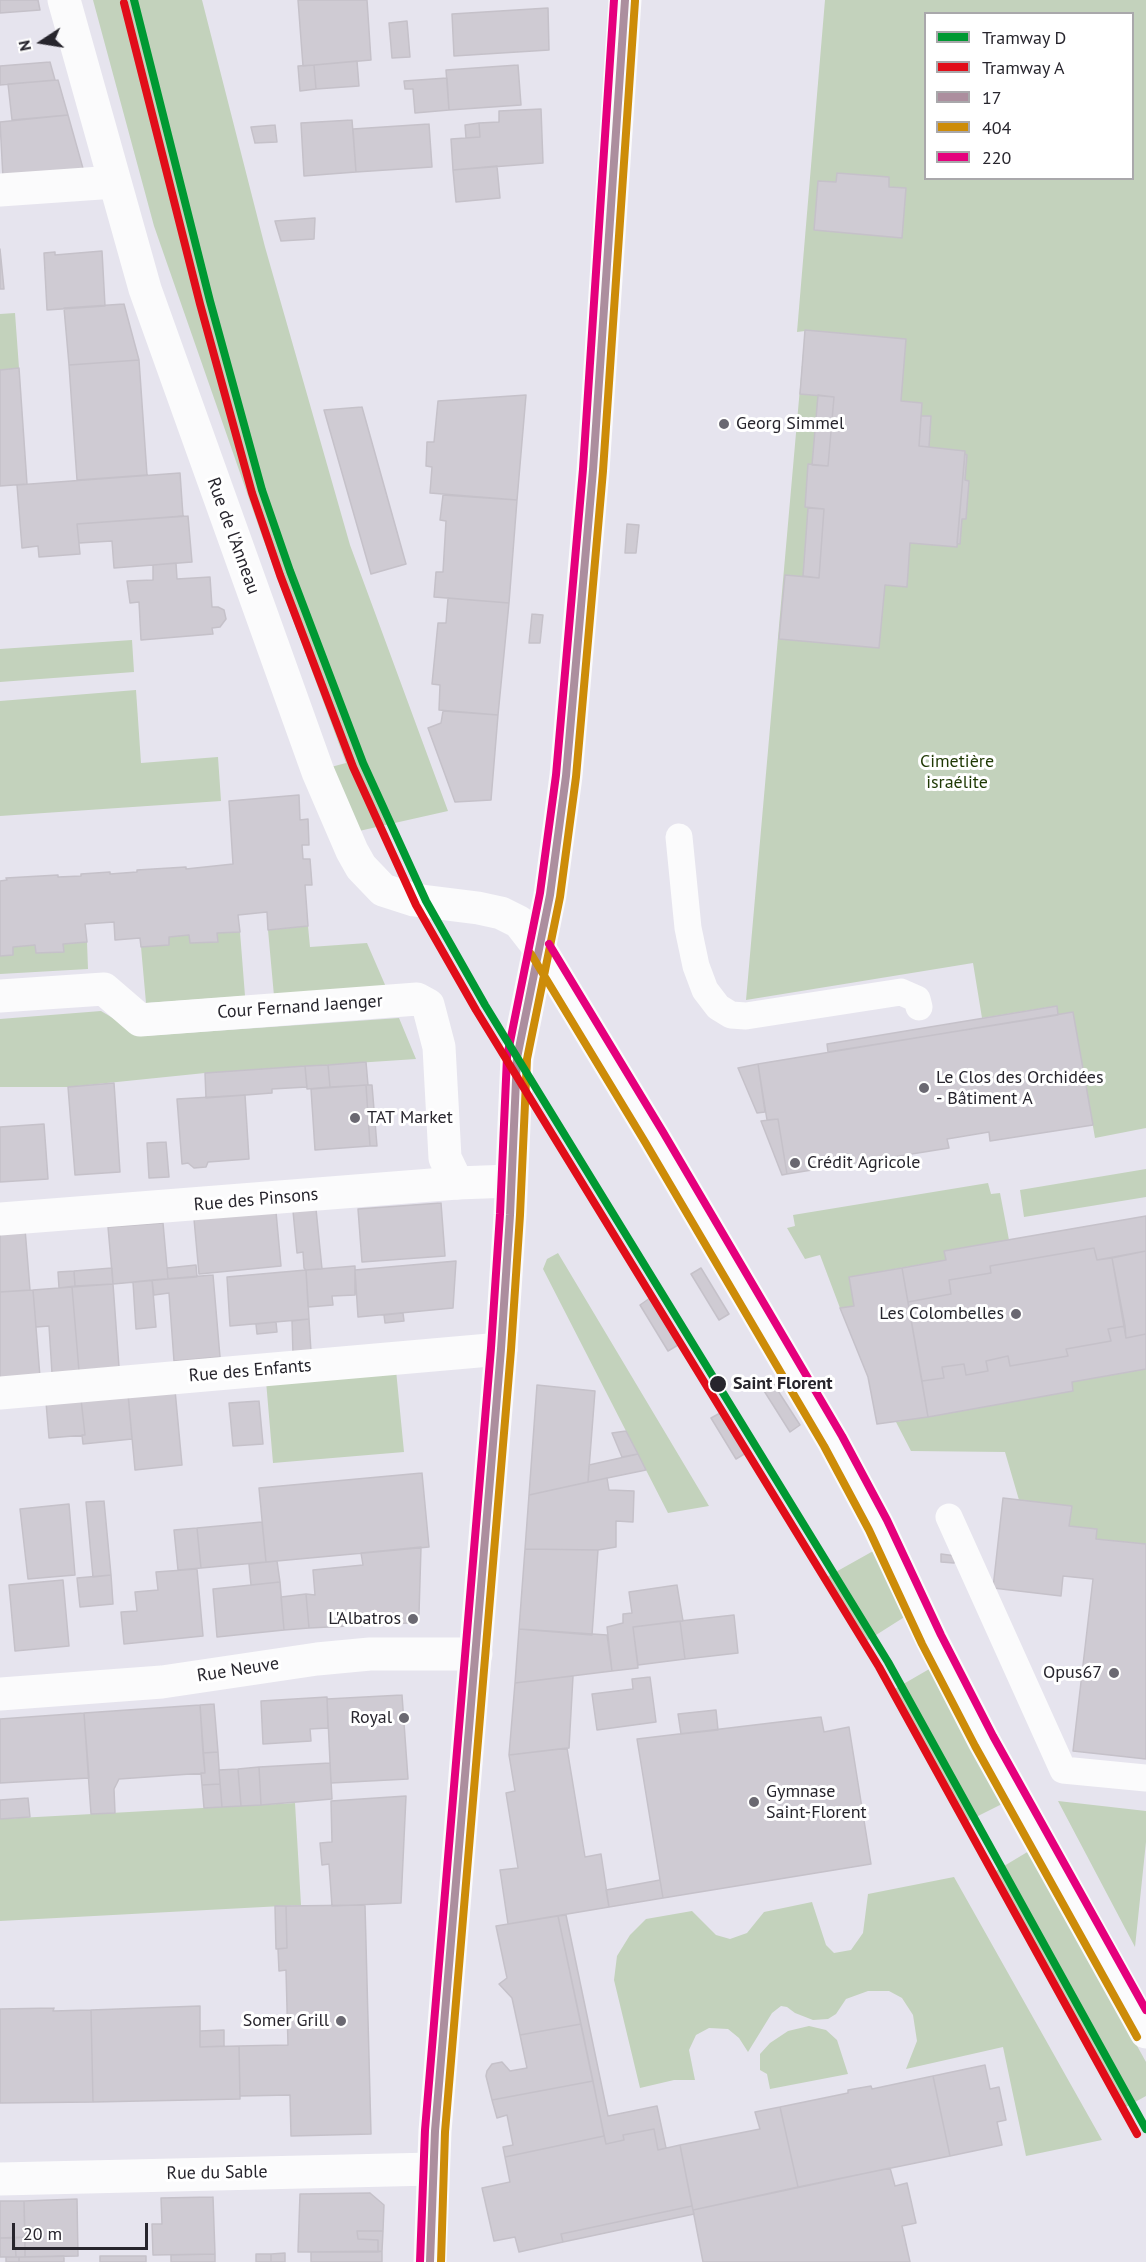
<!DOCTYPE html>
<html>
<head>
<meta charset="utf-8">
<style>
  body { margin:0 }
  #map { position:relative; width:1146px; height:2262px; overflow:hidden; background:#e6e4ee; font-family:"PT Sans",sans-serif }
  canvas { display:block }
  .legend { position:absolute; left:924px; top:12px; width:210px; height:168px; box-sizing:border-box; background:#fff; border:2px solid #a9a8ab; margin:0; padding:8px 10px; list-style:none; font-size:18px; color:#27252d }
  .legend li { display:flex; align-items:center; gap:12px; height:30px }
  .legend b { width:30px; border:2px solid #a9a8ab }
  .north { position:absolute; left:12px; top:12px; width:60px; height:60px; -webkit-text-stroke:4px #fff; paint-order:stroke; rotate:258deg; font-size:16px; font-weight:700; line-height:24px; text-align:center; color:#27252d }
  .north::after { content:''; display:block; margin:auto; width:21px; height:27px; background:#27252d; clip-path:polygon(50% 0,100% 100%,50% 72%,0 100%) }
  .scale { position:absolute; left:12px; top:2223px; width:136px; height:27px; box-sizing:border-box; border:3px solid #27252d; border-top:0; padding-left:8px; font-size:18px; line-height:21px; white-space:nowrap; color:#27252d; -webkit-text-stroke:4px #fff; paint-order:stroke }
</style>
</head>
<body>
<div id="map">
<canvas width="1146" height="2262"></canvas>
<ul class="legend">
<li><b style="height:8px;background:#093"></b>Tramway D</li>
<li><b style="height:8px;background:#e10d19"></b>Tramway A</li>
<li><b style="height:8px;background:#ac8e9e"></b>17</li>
<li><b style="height:8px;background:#cd8c09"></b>404</li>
<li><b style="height:8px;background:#e5007d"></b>220</li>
</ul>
<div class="north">N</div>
<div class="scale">20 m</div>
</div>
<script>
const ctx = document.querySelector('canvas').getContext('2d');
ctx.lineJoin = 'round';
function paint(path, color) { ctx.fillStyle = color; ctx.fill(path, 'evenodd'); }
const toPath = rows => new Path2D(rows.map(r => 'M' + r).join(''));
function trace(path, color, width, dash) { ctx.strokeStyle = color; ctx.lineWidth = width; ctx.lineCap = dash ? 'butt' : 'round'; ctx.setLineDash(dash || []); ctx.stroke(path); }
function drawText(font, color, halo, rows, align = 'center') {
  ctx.font = font + ' "PT Sans",sans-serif'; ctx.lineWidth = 6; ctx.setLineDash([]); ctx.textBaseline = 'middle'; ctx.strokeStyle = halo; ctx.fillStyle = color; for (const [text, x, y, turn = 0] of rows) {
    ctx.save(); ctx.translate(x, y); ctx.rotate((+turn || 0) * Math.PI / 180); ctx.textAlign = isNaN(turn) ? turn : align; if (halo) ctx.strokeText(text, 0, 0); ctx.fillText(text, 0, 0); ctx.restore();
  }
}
paint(toPath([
  [93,0,202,0,265,247,350,545,448,811,359,831,331,767,346,763,262,536,154,226],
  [825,0,1146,0,1146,1128,1095,1138,1073,1012,1058,1015,1056,1006,982,1018,973,963,746,1000,805,331,797,332],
  [926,14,1132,14,1132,178,926,178],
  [15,313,19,368,0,370,0,314],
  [132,640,134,672,0,682,0,649],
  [136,690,141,763,218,757,221,801,0,816,0,701],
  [308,926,310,947,367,943,386,987,274,996,268,930],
  [240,932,245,996,146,1003,141,947,169,937,189,935,191,943,218,942,217,933],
  [87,942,88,969,0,974,0,956,13,955,13,947,35,945,37,953,63,952,63,944],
  [101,1011,143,1036,399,1018,416,1059,205,1073,68,1087,0,1087,0,1019],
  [1146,1169,1146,1197,1024,1217,1020,1190],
  [988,1183,991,1194,1000,1193,1009,1240,944,1251,946,1260,849,1277,854,1306,840,1308,820,1255,805,1259,787,1228,795,1226,793,1215],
  [558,1253,709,1506,668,1513,543,1269,547,1259],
  [1146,1369,1146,1544,1096,1539,1097,1529,1069,1526,1071,1506,1019,1500,1005,1452,911,1451,896,1422,1073,1391,1072,1382],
  [396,1370,404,1452,273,1463,266,1381],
  [875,1550,906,1616,865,1642,825,1578],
  [931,1668,1004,1803,966,1822,893,1690],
  [1058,1801,1146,1811,1146,1842,1135,1947],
  [295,1803,301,1905,0,1921,0,1819],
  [1029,1851,1146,2062,1146,2096,1124,2108,994,1872],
  [954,1877,1102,2140,1026,2156,1003,2047,906,2069,917,2041,913,2015,902,1998,889,1991,868,1991,846,1999,836,2014,828,2019,813,2020,795,2013,787,2007,781,2006,772,2013,748,2052,739,2038,728,2029,709,2028,696,2035,689,2050,695,2080,674,2080,640,2088,614,1980,617,1956,630,1935,646,1919,692,1911,716,1935,730,1939,747,1933,764,1912,812,1902,826,1945,834,1953,851,1950,863,1933,868,1894],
  [809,2026,826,2030,837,2040,848,2074,770,2089,767,2074,760,2070,760,2054,770,2043,788,2031]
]), '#c3d2bc');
const building = toPath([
  [0,0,38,0,40,10,0,13,0,0],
  [298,0,367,0,371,60,303,66,298,0],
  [548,8,549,50,454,56,452,14,548,8],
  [407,21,410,57,392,58,389,23,407,21],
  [357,61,359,86,316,89,314,65,357,61],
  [50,62,55,80,0,85,0,66,50,62],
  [314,65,316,89,300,91,298,66,314,65],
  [518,65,521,105,449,110,446,70,518,65],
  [447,78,449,110,415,113,413,89,405,89,404,81,447,78],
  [58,80,68,115,12,120,8,84,58,80],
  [541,109,543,163,453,170,451,139,480,137,479,123,499,122,499,111,541,109],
  [68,115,84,172,3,178,0,122,68,115],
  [352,120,356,172,304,176,301,123,352,120],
  [479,123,480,137,466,138,465,125,479,123],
  [429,124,432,167,356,172,353,129,429,124],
  [275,125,277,142,255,143,251,127,275,125],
  [497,166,500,198,456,202,453,170,497,166],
  [837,173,889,177,889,187,906,188,902,238,814,230,818,181,836,182,837,173],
  [315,218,314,239,281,241,275,221,315,218],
  [0,249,4,289,0,289,0,249],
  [102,251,105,306,47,310,44,253,55,252,55,255,102,251],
  [124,304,139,360,69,365,64,308,124,304],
  [805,330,906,339,901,401,922,403,919,446,965,451,957,547,910,543,907,587,885,585,879,648,779,639,785,575,819,578,824,509,805,507,808,464,828,466,834,397,800,394,805,330],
  [139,360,147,475,77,480,69,365,139,360],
  [19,368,27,484,0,486,0,370,19,368],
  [526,395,517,500,430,493,432,467,426,466,427,442,434,442,438,401,526,395],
  [818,395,834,397,828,466,812,465,818,395],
  [362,407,406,564,371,574,324,410,362,407],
  [921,416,931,416,929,447,919,446,921,416],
  [965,454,967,455,965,480,969,481,966,519,962,519,960,544,957,543,965,454],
  [180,473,183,516,77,524,80,554,39,557,38,546,22,548,17,485,180,473],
  [443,495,517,500,509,603,434,597,436,572,443,572,446,521,440,520,443,495],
  [808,508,824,509,819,578,803,576,808,508],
  [188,516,192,562,114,568,112,541,79,543,77,524,188,516],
  [627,524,639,525,636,553,625,553,627,524],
  [176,563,177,579,210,577,212,607,218,607,224,610,226,619,220,627,212,628,213,634,141,640,139,602,130,603,127,581,153,580,153,565,176,563],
  [448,598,509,603,498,715,439,710,440,685,432,684,438,623,446,623,448,598],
  [532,614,543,615,540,643,529,643,532,614],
  [443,711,498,715,491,800,455,802,428,728,441,723,443,711],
  [299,795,300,820,308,819,309,845,302,845,303,859,310,859,312,885,305,885,308,926,268,930,267,912,238,915,240,932,217,933,218,942,190,943,189,935,169,937,169,945,141,947,140,938,115,940,114,922,85,924,87,942,63,944,64,952,36,953,35,945,13,947,13,955,0,956,0,881,7,880,6,878,58,875,58,877,81,876,81,874,110,872,110,874,137,872,137,870,186,867,186,869,233,864,229,801,299,795],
  [1057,1006,1058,1015,828,1052,827,1044,1057,1006],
  [1073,1012,1093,1125,990,1141,989,1132,947,1139,949,1148,787,1174,778,1119,767,1120,758,1064,1073,1012],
  [366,1062,368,1085,330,1087,328,1065,366,1062],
  [758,1064,765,1112,757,1113,738,1068,758,1064],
  [328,1065,330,1087,307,1089,305,1066,328,1065],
  [305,1066,307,1087,272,1089,272,1093,206,1098,205,1073,305,1066],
  [114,1083,120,1172,75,1175,68,1087,114,1083],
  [366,1085,370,1146,315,1150,311,1089,366,1085],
  [366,1085,372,1085,377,1146,370,1146,366,1085],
  [245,1095,249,1159,208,1162,206,1167,194,1168,188,1163,182,1164,177,1099,245,1095],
  [778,1119,787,1174,782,1175,761,1121,778,1119],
  [44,1124,48,1179,0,1182,0,1127,44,1124],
  [166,1142,169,1177,149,1178,147,1143,166,1142],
  [441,1203,445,1256,362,1262,358,1209,441,1203],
  [316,1209,322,1269,306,1270,304,1268,303,1252,297,1253,293,1211,316,1209],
  [276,1212,281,1266,199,1274,194,1219,276,1212],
  [1146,1216,1146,1251,1097,1260,1094,1248,990,1266,991,1273,949,1280,951,1294,908,1302,902,1268,946,1260,944,1251,1146,1216],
  [163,1223,168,1279,113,1284,108,1227,163,1223],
  [25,1229,30,1290,0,1292,0,1231,25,1229],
  [1094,1248,1097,1260,1112,1258,1125,1326,1108,1329,1111,1341,1066,1349,1068,1356,1010,1366,1008,1356,986,1361,988,1371,966,1375,964,1364,942,1367,944,1378,922,1381,908,1302,951,1294,949,1280,991,1273,990,1266,1094,1248],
  [1146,1251,1146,1334,1126,1338,1112,1258,1146,1251],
  [456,1261,453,1308,358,1317,355,1270,456,1261],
  [196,1265,197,1277,168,1279,167,1268,196,1265],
  [355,1266,355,1295,332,1296,333,1305,308,1307,306,1270,355,1266],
  [112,1268,113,1284,75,1286,74,1271,112,1268],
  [701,1268,729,1314,719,1320,691,1274,701,1268],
  [902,1268,928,1417,877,1424,868,1377,840,1308,854,1306,849,1277,902,1268],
  [306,1270,309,1319,230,1326,227,1277,306,1270],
  [74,1271,75,1286,59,1288,58,1272,74,1271],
  [213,1275,220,1357,174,1361,169,1293,154,1295,152,1280,213,1275],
  [152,1280,156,1327,136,1329,133,1282,152,1280],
  [113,1284,119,1367,79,1371,72,1287,113,1284],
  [72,1287,79,1371,52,1373,49,1326,36,1327,33,1290,72,1287],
  [33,1290,40,1377,0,1380,0,1292,33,1290],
  [650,1298,678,1345,668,1351,640,1305,650,1298],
  [403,1313,404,1321,385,1323,384,1315,403,1313],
  [309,1319,311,1352,293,1354,292,1321,309,1319],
  [276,1322,277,1332,257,1334,256,1324,276,1322],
  [1125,1326,1126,1338,1146,1334,1146,1369,1072,1382,1073,1391,928,1417,922,1381,944,1378,942,1367,964,1364,966,1375,988,1371,986,1361,1008,1356,1010,1366,1068,1356,1066,1349,1111,1341,1108,1329,1125,1326],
  [771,1380,800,1425,790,1432,761,1386,771,1380],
  [537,1385,595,1391,588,1482,529,1495,537,1385],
  [175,1390,182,1465,135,1470,128,1394,175,1390],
  [128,1394,132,1439,83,1444,82,1435,85,1435,81,1399,128,1394],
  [81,1399,85,1435,49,1438,46,1402,81,1399],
  [259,1401,263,1444,233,1446,229,1403,259,1401],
  [722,1412,746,1453,736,1459,711,1418,722,1412],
  [626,1431,638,1454,622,1457,612,1433,626,1431],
  [638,1454,646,1470,588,1482,589,1465,638,1454],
  [422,1473,429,1547,266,1562,259,1488,422,1473],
  [607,1478,609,1490,634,1491,633,1522,616,1521,616,1547,598,1550,525,1549,529,1495,607,1478],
  [1003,1498,1072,1506,1069,1526,1097,1529,1096,1539,1146,1544,1146,1759,1073,1751,1093,1579,1063,1576,1061,1596,993,1588,1003,1498],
  [104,1501,111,1575,93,1577,86,1502,104,1501],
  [69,1504,75,1575,28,1579,20,1509,69,1504],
  [262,1522,266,1562,201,1568,197,1528,262,1522],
  [197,1528,201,1568,178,1570,174,1530,197,1528],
  [421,1547,419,1614,409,1623,309,1628,306,1594,315,1595,313,1570,363,1565,361,1553,421,1547],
  [525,1549,598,1550,592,1635,519,1629,525,1549],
  [941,1554,956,1556,954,1563,941,1562,941,1554],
  [277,1561,280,1582,251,1585,249,1564,277,1561],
  [197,1569,203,1636,124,1644,121,1612,137,1611,135,1592,158,1590,156,1572,197,1569],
  [111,1575,113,1604,80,1607,77,1578,111,1575],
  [63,1580,69,1646,15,1651,9,1585,63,1580],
  [280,1582,284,1630,217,1637,213,1589,280,1582],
  [677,1585,683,1621,633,1627,638,1668,612,1671,607,1627,623,1623,623,1614,632,1613,629,1592,677,1585],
  [306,1594,309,1628,284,1630,281,1597,306,1594],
  [734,1615,738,1653,685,1659,680,1621,734,1615],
  [680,1621,685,1659,638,1665,633,1627,680,1621],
  [519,1629,607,1635,612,1671,515,1683,519,1629],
  [573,1676,569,1748,509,1755,515,1683,573,1676],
  [650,1677,656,1722,597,1730,592,1694,633,1689,632,1679,650,1677],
  [402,1695,408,1779,331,1783,327,1699,402,1695],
  [327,1697,328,1728,310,1729,311,1741,263,1744,261,1701,327,1697],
  [214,1704,218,1752,203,1753,200,1705,214,1704],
  [200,1705,205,1773,119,1779,114,1789,115,1813,91,1814,84,1713,200,1705],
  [716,1710,718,1730,681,1734,678,1714,716,1710],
  [84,1713,89,1778,0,1783,0,1719,84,1713],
  [821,1717,824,1732,849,1727,871,1864,663,1898,637,1739,821,1717],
  [567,1748,585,1857,601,1854,609,1907,508,1924,500,1870,518,1868,506,1793,515,1791,509,1755,567,1748],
  [218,1752,220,1784,202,1785,201,1773,205,1773,203,1753,218,1752],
  [330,1763,332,1799,261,1805,259,1767,330,1763],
  [259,1767,261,1805,241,1806,238,1769,259,1767],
  [238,1769,241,1806,222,1807,219,1770,238,1769],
  [220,1784,222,1807,204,1808,202,1785,220,1784],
  [406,1796,401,1903,332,1906,329,1864,322,1865,320,1843,332,1842,331,1801,406,1796],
  [28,1798,30,1817,0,1819,0,1800,28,1798],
  [660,1880,663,1898,609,1907,606,1890,660,1880],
  [365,1905,371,2134,291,2136,290,2095,240,2096,239,2046,288,2045,286,1970,279,1971,278,1949,287,1948,286,1906,365,1905],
  [275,1906,286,1906,287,1948,276,1949,275,1906],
  [566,1915,608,2116,657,2106,666,2148,658,2150,654,2129,623,2135,624,2140,606,2144,558,1916,566,1915],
  [558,1916,581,2024,520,2035,512,1998,499,1984,507,1978,496,1926,558,1916],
  [200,2006,200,2047,239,2046,240,2099,93,2102,91,2010,200,2006],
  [54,2008,53,2011,91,2010,93,2102,0,2103,0,2009,54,2008],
  [581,2024,593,2081,492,2100,486,2076,487,2071,492,2064,502,2062,510,2071,527,2068,520,2035,581,2024],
  [224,2030,224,2046,200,2047,200,2031,224,2030],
  [985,2065,990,2089,999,2087,1006,2120,997,2122,1002,2145,950,2156,933,2076,985,2065],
  [933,2076,950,2156,798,2187,780,2107,848,2093,848,2090,871,2086,872,2089,933,2076],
  [593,2081,604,2136,505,2157,503,2147,513,2145,507,2115,497,2118,492,2100,593,2081],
  [780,2107,798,2187,693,2210,680,2145,760,2129,755,2112,780,2107],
  [654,2129,658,2150,680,2145,692,2206,561,2234,563,2242,519,2252,515,2237,494,2241,482,2188,510,2182,505,2157,604,2136,606,2144,624,2140,623,2135,654,2129],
  [890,2168,895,2186,907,2183,916,2223,902,2226,910,2262,703,2262,693,2210,890,2168],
  [370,2193,384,2205,383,2231,357,2231,358,2239,378,2240,378,2252,298,2252,300,2194,370,2193],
  [213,2197,215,2254,153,2255,152,2224,162,2224,161,2198,213,2197],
  [77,2199,78,2256,25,2257,24,2201,77,2199],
  [0,2201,24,2201,25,2237,0,2238,0,2201],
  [692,2206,694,2214,563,2242,561,2234,692,2206],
  [357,2231,383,2231,382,2251,378,2252,378,2240,358,2239,357,2231],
  [25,2237,25,2257,16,2257,15,2238,25,2237],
  [0,2238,15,2238,16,2257,0,2257,0,2238],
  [382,2251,382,2262,311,2262,311,2252,382,2251],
  [285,2253,285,2262,271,2262,271,2254,285,2253],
  [215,2254,215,2262,171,2262,171,2255,215,2254],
  [256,2254,271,2254,271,2262,256,2262,256,2254],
  [64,2256,64,2262,19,2262,19,2257,64,2256],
  [100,2256,146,2256,146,2262,100,2262,100,2256],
  [6,2257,19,2257,19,2262,6,2262,6,2257]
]);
paint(building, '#cfcbd3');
trace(building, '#c5c1c9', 1.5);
trace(toPath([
  [679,837,688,928,696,966,705,990,718,1007,731,1015,746,1016,901,992,917,999,919,1007],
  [949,1517,1063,1770,1146,1778]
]), '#fbfbfc', 27);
trace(toPath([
  [0,996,104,989,140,1020,417,999,428,1005,439,1047,445,1158,457,1183]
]), '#fbfbfc', 33);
trace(toPath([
  [64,0,145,289,318,772,352,851,361,867,383,890,414,900,478,908,501,913,519,922,540,949],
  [0,190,115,182],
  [0,1219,457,1183,511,1181],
  [0,1393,501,1349],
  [0,1694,162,1682,317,1659,370,1654,476,1654],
  [0,2179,433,2169]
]), '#fbfbfc', 33);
trace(toPath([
  [540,949,654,1137,833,1441,878,1525,932,1640,984,1741,1146,2032]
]), '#fbfbfc', 33);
trace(toPath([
  [430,2262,435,2131,501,1349,510,1215,517,1058,550,895,566,776,593,470,625,0]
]), '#fbfbfc', 33);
trace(toPath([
  [430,2262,435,2131,501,1349,510,1215,517,1058,550,895,566,776,593,470,625,0]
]), '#ac8e9e', 8);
trace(toPath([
  [531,954,645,1142,824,1446,869,1530,922,1644,975,1746,1137,2037],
  [441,2262,445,2132,511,1350,520,1215,527,1059,560,897,576,777,603,471,635,1]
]), '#cd8c09', 8);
trace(toPath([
  [549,944,663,1132,842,1436,887,1520,941,1635,993,1736,1146,2010],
  [420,2262,425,2130,491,1348,500,1214,507,1057,540,893,556,775,583,469,614,0]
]), '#e5007d', 8);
trace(toPath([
  [134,0,210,301,262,490,290,571,363,763,426,901,485,1005,888,1662,1146,2129]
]), '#093', 8);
trace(toPath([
  [124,3,200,304,252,493,280,575,353,767,416,905,476,1010,879,1667,1137,2134]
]), '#e10d19', 8);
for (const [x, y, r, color] of [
  [724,424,6,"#6a6871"],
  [924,1088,6,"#6a6871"],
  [355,1118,6,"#6a6871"],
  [795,1163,6,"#6a6871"],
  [1016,1314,6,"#6a6871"],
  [718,1384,9,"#27252d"],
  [413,1619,6,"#6a6871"],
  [1114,1673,6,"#6a6871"],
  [404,1718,6,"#6a6871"],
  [754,1802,6,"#6a6871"],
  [341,2021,6,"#6a6871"]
]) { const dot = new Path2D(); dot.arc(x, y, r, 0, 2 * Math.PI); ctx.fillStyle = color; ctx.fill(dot); trace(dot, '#fff', 2); }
drawText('18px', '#27252d', '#fff', [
  ["Georg Simmel",736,424],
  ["Le Clos des Orchidées",936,1078],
  ["- Bâtiment A",936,1099],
  ["TAT Market",367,1118],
  ["Crédit Agricole",807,1163],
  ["Les Colombelles",1004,1314,"right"],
  ["L'Albatros",401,1619,"right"],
  ["Opus67",1102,1673,"right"],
  ["Royal",392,1718,"right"],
  ["Gymnase",766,1792],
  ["Saint-Florent",766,1813],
  ["Somer Grill",329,2021,"right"]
], 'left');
drawText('18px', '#27252d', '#fff', [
  ["Rue de l'Anneau",233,536,70],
  ["Cour Fernand Jaenger",300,1007,-4],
  ["Rue des Pinsons",256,1200,-5],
  ["Rue des Enfants",250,1371,-5],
  ["Rue Neuve",238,1670,-9],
  ["Rue du Sable",217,2173,-1]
]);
drawText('18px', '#1f3904', '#fff', [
  ["Cimetière",957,762],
  ["israélite",957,783]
]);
drawText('bold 18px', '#27252d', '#fff', [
  ["Saint Florent",733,1384]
], 'left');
</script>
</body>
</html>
